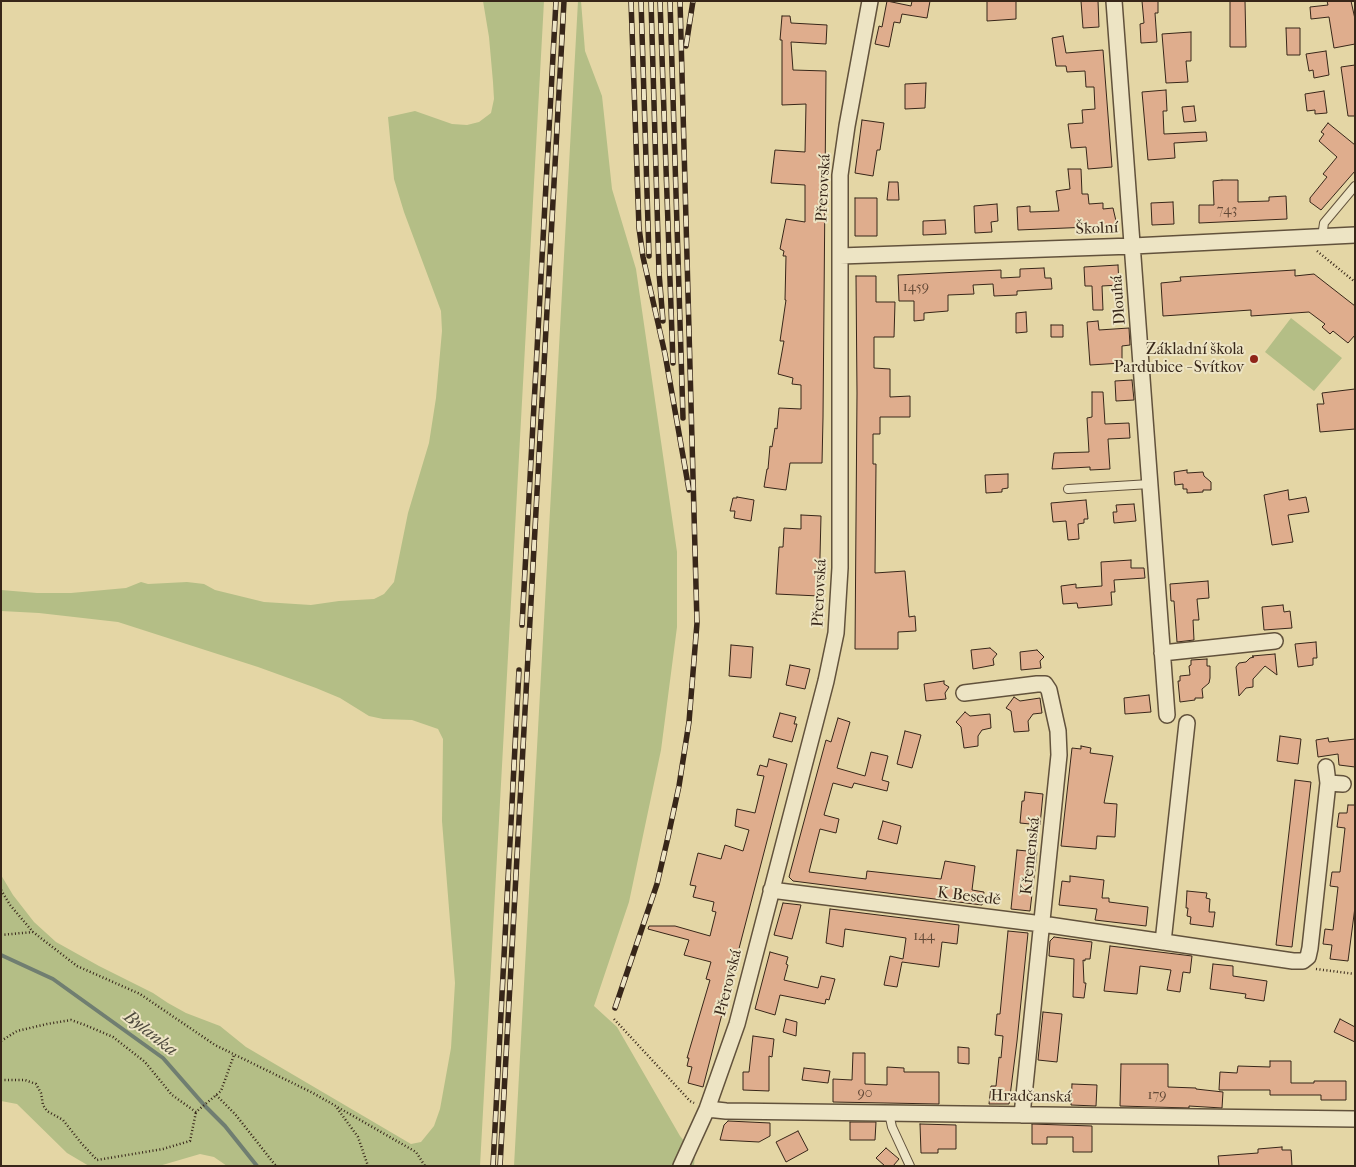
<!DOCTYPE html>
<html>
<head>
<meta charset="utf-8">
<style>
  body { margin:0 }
  #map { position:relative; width:1356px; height:1167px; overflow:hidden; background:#e4d6a5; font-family:"IM FELL French Canon",serif }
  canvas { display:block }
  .frame { position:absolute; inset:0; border:2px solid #372619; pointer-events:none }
</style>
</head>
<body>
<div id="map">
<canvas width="1356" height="1167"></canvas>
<div class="frame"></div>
</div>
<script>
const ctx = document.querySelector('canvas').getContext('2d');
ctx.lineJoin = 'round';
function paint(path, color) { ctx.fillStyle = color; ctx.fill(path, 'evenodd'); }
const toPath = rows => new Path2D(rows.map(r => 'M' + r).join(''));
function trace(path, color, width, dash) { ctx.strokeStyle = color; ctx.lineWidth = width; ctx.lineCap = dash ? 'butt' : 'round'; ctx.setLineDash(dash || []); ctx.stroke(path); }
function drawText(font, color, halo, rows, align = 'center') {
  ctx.font = font + ' "IM FELL French Canon",serif'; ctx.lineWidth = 4; ctx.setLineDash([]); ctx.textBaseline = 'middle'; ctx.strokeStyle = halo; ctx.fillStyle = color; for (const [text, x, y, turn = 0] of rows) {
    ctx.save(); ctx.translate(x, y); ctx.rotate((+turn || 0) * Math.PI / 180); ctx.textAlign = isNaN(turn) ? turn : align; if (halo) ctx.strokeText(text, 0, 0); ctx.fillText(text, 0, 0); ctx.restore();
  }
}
paint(toPath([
  [483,1,544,1,480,1166,227,1166,214,1157,200,1154,159,1166,89,1166,67,1153,17,1104,1,1101,1,875,13,895,34,922,56,942,99,966,153,993,168,1003,186,1013,220,1026,246,1047,411,1144,421,1142,434,1126,440,1109,451,1048,455,983,442,821,443,739,438,729,412,720,383,719,369,716,340,698,316,688,258,667,118,622,39,613,1,611,1,590,37,593,71,593,126,588,141,582,148,584,187,582,204,584,215,590,264,602,311,605,339,601,374,599,384,594,394,582,408,513,429,443,436,398,442,331,441,311,404,212,394,179,388,117,415,111,452,124,467,125,479,122,491,113,494,99,493,82,489,37],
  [578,1,581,1,585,51,602,96,612,189,636,269,677,552,677,627,661,750,629,902,594,1006,617,1027,680,1136,695,1154,694,1166,514,1166],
  [1291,318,1342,358,1314,391,1265,352]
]), '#b4be86');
trace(toPath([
  [1,955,53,979,163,1058,205,1106,225,1126,257,1166]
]), '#707e71', 4);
const building = toPath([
  [887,1,911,6,912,1,930,1,927,18,902,14,900,23,894,22,889,47,875,44,879,26,882,27,887,1],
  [987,1,1016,1,1016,19,987,21,987,1],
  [1081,1,1098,1,1099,27,1083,28,1081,1],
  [1142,1,1158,1,1158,13,1155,13,1157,42,1141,43,1140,24,1144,23,1142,1],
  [1230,1,1245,1,1246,47,1230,47,1230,1],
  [1327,1,1351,1,1355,19,1355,44,1334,48,1329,17,1311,19,1310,7,1328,5,1327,1],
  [782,16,790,16,791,23,827,25,826,44,791,42,793,70,826,71,823,418,822,463,790,463,786,490,764,487,767,469,768,469,770,446,772,447,775,428,777,429,779,408,801,409,801,385,792,384,793,378,778,374,784,341,780,341,786,300,785,300,786,256,783,256,784,251,780,249,786,219,805,222,805,185,771,183,775,150,805,152,806,104,782,105,782,40,780,40,782,16],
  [1286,28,1300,28,1300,55,1287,55,1286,28],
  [1191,32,1191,61,1186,61,1188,82,1166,83,1162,34,1191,32],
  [1063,36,1066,53,1103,50,1112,167,1088,169,1086,147,1071,148,1068,124,1083,123,1082,110,1095,109,1094,87,1086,87,1085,71,1067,72,1066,66,1056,66,1052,38,1063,36],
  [1326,51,1329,75,1314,78,1313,70,1309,71,1306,54,1326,51],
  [1355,65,1355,116,1348,116,1341,67,1355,65],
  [926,83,925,108,905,109,905,84,926,83],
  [1166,90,1167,111,1163,111,1164,134,1206,132,1207,141,1174,143,1175,158,1148,160,1142,92,1166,90],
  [1324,91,1327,113,1315,114,1315,110,1307,111,1305,94,1324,91],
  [1194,106,1196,121,1184,122,1182,107,1194,106],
  [862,120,884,123,880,150,877,150,873,176,855,173,862,120],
  [1328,123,1355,145,1355,171,1321,210,1310,202,1310,198,1327,177,1323,174,1337,157,1319,141,1324,134,1321,132,1328,123],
  [1068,169,1081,169,1082,194,1088,194,1089,204,1103,203,1103,209,1113,208,1116,221,1114,226,1018,230,1017,207,1030,206,1030,212,1059,211,1056,191,1070,189,1068,169],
  [1222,180,1238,180,1238,202,1269,201,1269,197,1286,196,1287,219,1199,223,1199,205,1214,205,1213,181,1222,180],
  [889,182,898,182,899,200,887,200,889,182],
  [855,198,877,198,877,236,855,236,855,198],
  [1173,202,1174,224,1152,225,1151,203,1173,202],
  [997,204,998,221,991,222,992,232,975,233,974,206,997,204],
  [945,220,946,234,923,235,923,221,945,220],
  [1118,265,1119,285,1102,286,1103,310,1093,310,1092,286,1085,286,1084,267,1118,265],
  [1044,268,1045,278,1051,278,1052,289,1017,291,1017,295,994,296,993,284,973,285,974,294,948,295,948,311,924,313,924,320,914,321,914,301,899,301,898,275,1001,270,1001,278,1020,277,1020,269,1044,268],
  [1295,270,1295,276,1314,274,1355,306,1355,335,1348,343,1333,331,1330,334,1322,327,1325,324,1309,312,1251,316,1251,310,1163,316,1161,283,1181,281,1180,277,1295,270],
  [856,276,876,276,876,302,895,302,894,337,874,337,874,368,890,369,890,397,910,396,910,417,880,417,880,434,873,434,873,464,876,464,875,573,905,571,909,617,915,616,916,631,898,632,898,649,855,649,857,393,856,276],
  [1026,312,1027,332,1016,333,1016,313,1026,312],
  [1098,321,1099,330,1129,328,1130,345,1122,346,1122,363,1090,365,1087,322,1098,321],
  [1051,325,1063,325,1063,337,1051,337,1051,325],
  [1132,380,1134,400,1116,401,1115,381,1132,380],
  [1355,389,1355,429,1320,432,1317,404,1324,404,1322,393,1355,389],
  [1092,392,1103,392,1105,424,1129,423,1130,438,1108,439,1110,469,1090,470,1090,467,1052,469,1054,453,1089,452,1087,418,1092,417,1092,392],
  [1187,470,1187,473,1203,472,1204,476,1211,482,1211,490,1203,490,1203,492,1187,493,1187,489,1183,489,1183,484,1175,485,1174,472,1187,470],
  [1008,474,1008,488,1002,489,1002,492,986,493,985,475,1008,474],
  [1288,490,1289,500,1306,497,1309,512,1288,515,1293,542,1272,545,1264,495,1288,490],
  [737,497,754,500,751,521,734,518,735,511,730,511,733,498,737,498,737,497],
  [1086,500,1088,519,1084,519,1084,523,1078,524,1079,539,1068,540,1066,521,1053,522,1051,503,1086,500],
  [1134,504,1136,521,1114,523,1113,512,1117,512,1116,505,1134,504],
  [801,515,821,516,819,596,776,594,779,547,783,547,784,528,801,529,801,515],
  [1131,560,1131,568,1144,568,1145,578,1114,580,1115,592,1111,592,1112,605,1078,608,1077,603,1063,604,1061,586,1076,584,1076,588,1102,586,1101,562,1131,560],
  [1208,581,1209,598,1197,599,1199,620,1193,620,1194,640,1177,642,1174,601,1171,601,1170,584,1208,581],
  [1283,605,1284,612,1290,611,1292,628,1264,630,1262,607,1283,605],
  [1316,642,1317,658,1313,658,1313,665,1298,667,1295,644,1316,642],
  [731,645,753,647,751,678,729,676,731,645],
  [990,648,997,654,993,659,994,665,973,669,971,650,990,648],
  [1037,650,1044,657,1040,661,1041,668,1021,670,1020,652,1037,650],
  [1275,654,1277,675,1265,666,1253,679,1253,687,1246,688,1239,696,1236,667,1239,663,1246,662,1250,658,1254,657,1252,656,1275,654],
  [1207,659,1207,666,1210,666,1210,678,1209,683,1202,689,1203,698,1195,698,1195,700,1180,702,1178,681,1180,681,1180,676,1190,675,1189,666,1191,665,1191,660,1207,659],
  [790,665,810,669,805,689,786,685,790,665],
  [944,681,944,684,949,687,945,693,946,699,926,701,924,684,944,681],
  [1149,695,1151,712,1125,714,1124,698,1149,695],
  [1014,697,1020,701,1040,698,1042,713,1033,714,1028,721,1029,731,1014,732,1011,711,1006,708,1014,697],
  [965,712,970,716,990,714,991,728,982,730,978,736,978,746,964,748,961,727,956,722,965,712],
  [780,713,796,717,794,724,797,724,792,742,773,737,780,713],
  [838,718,850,722,837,768,865,776,871,752,888,756,882,780,889,782,887,791,854,783,852,788,833,783,824,815,839,819,836,833,820,829,809,872,866,879,867,871,941,879,945,861,975,866,972,890,984,892,982,905,793,881,789,877,826,740,831,742,838,718],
  [905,731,921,735,912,768,897,764,905,731],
  [1280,736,1301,739,1298,764,1277,761,1280,736],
  [1328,738,1329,742,1355,739,1355,767,1339,765,1338,754,1318,757,1316,740,1328,738],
  [1081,746,1091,748,1090,753,1113,756,1104,803,1117,804,1115,837,1097,836,1096,849,1061,846,1072,748,1081,749,1081,746],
  [769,759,787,764,703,1087,688,1083,692,1067,687,1066,689,1058,687,1058,710,980,706,979,711,962,684,955,689,940,648,929,649,926,675,926,710,936,716,912,712,911,714,902,693,897,696,886,690,885,698,853,721,859,725,845,743,851,749,830,735,826,737,809,755,813,764,776,757,775,760,765,767,767,769,759],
  [1295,780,1311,782,1292,947,1276,945,1295,780],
  [1025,792,1043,794,1040,825,1020,823,1022,801,1024,801,1025,792],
  [1348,805,1355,805,1355,907,1348,961,1330,959,1332,945,1323,944,1325,929,1333,930,1338,887,1330,886,1332,872,1340,872,1345,828,1337,827,1339,813,1347,813,1348,805],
  [883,821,901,826,897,844,878,839,883,821],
  [1017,850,1037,852,1030,911,1011,909,1017,850],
  [1070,876,1104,880,1102,898,1109,898,1109,902,1148,907,1146,926,1095,920,1097,909,1059,905,1062,881,1070,882,1070,876],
  [1187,891,1207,893,1206,898,1210,899,1209,912,1215,912,1213,927,1190,924,1191,917,1187,916,1188,908,1186,908,1187,891],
  [783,903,801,905,792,939,774,935,783,903],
  [830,909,959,925,957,944,942,942,939,967,902,962,897,987,884,985,890,956,903,959,906,938,845,929,843,947,826,943,830,909],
  [1008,931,1028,933,1017,1041,1009,1104,989,1104,991,1086,996,1086,999,1057,1001,1058,1003,1036,995,1035,997,1014,1000,1014,1008,931],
  [1054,937,1092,942,1090,959,1085,959,1085,961,1083,960,1084,983,1086,983,1084,998,1073,997,1074,959,1049,956,1050,941,1054,937],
  [1110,946,1192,956,1190,973,1183,972,1180,992,1167,990,1171,970,1140,966,1137,994,1104,991,1110,946],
  [770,952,788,957,786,964,788,965,784,980,818,988,821,976,835,979,829,1000,826,999,825,1004,780,995,775,1015,755,1009,770,952],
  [1213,964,1233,966,1233,976,1267,981,1264,1001,1245,998,1246,994,1210,989,1213,964],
  [1043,1012,1062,1014,1057,1062,1038,1060,1043,1012],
  [786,1019,797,1022,796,1036,783,1032,786,1019],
  [1340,1019,1355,1027,1355,1042,1334,1032,1340,1019],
  [753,1036,774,1039,772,1057,769,1056,769,1091,743,1090,743,1072,749,1072,753,1036],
  [958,1047,969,1048,969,1064,958,1063,958,1047],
  [853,1053,865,1053,865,1084,887,1085,887,1067,904,1068,904,1072,939,1072,939,1104,833,1102,833,1079,852,1080,853,1053],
  [1270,1061,1291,1061,1291,1083,1314,1083,1314,1081,1346,1081,1346,1100,1321,1100,1321,1095,1270,1095,1270,1090,1219,1090,1220,1072,1237,1073,1238,1066,1270,1067,1270,1061],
  [1121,1064,1168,1064,1168,1087,1196,1088,1196,1089,1223,1092,1222,1108,1189,1106,1189,1108,1120,1106,1121,1064],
  [804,1068,830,1071,828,1083,802,1080,804,1068],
  [1072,1084,1097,1085,1096,1106,1071,1105,1072,1084],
  [728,1121,770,1123,770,1136,759,1142,720,1140,724,1125,728,1121],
  [850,1122,876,1122,875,1140,850,1140,850,1122],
  [920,1124,956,1125,956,1149,938,1149,938,1153,921,1153,920,1124],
  [1032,1124,1092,1126,1092,1152,1073,1152,1073,1137,1047,1137,1047,1144,1032,1144,1032,1124],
  [798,1131,808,1150,786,1162,776,1142,798,1131],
  [1282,1147,1282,1150,1291,1150,1292,1166,1219,1166,1218,1156,1258,1153,1258,1149,1282,1147],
  [886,1148,899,1159,893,1166,885,1166,876,1158,886,1148]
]);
paint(building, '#dfad8d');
trace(building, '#372619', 1);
const lane = toPath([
  [1322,237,1324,223,1355,186],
  [1068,489,1150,484],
  [889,1113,892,1127,910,1166]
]);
const street = toPath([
  [1114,1,1167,715],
  [840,256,1133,246,1355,235],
  [1162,653,1275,641],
  [964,693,1037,684,1045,684,1049,690,1058,731,1059,755,1022,1115],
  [1328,783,1343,784],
  [771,890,1042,924,1293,961,1303,961,1308,957,1310,948,1328,783,1326,767],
  [1163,942,1187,723],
  [707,1109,726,1111,1355,1119],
  [681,1166,707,1109,737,1024,826,681,836,633,840,568,840,175,847,126,870,1]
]);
trace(lane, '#62523c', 10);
trace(street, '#62523c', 18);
trace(toPath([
  [1317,251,1355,282],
  [1,890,10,905,33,932,77,966,140,994,215,1045,313,1093,416,1152,425,1166],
  [1,935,33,932],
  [1316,969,1355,974],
  [614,1019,690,1101,694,1103],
  [1,1041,17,1031,47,1024,71,1020,85,1025,113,1037,145,1062,172,1095,196,1112,221,1091,234,1055],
  [1,1080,25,1080,36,1084,41,1093,43,1105,47,1111,63,1120,82,1144,97,1160,163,1149,190,1141,196,1112],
  [216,1095,235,1114,276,1166],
  [337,1108,358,1137,368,1166]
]), '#372619', 2.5, [1, 2.5]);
trace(lane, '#ede4c4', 8);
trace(street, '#ede4c4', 15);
const rail = toPath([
  [631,1,639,228,643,257,665,354,689,490],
  [641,1,649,256],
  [651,1,659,273,663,321],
  [660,1,673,363],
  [670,1,683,418],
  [686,46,693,1],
  [522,625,556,1],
  [615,1008,657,884,668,837,679,786,689,722,697,623,680,1],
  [493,1166,519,670],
  [500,1166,564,1]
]);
trace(rail, '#372619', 5.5);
trace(rail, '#ede4c4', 4, [11]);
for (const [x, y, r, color] of [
  [1254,359,5,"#8f2418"]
]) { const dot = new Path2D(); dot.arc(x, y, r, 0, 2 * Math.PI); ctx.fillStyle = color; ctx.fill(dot); trace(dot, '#ede4c4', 2); }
drawText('14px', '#614836', null, [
  ["743",1227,211],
  ["1459",916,288],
  ["144",924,937],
  ["90",865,1094],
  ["179",1157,1096]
]);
drawText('16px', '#372619', '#ede4c4', [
  ["Přerovská",824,188,-87],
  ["Školní",1097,229,-2],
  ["Dlouhá",1119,300,-94],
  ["Přerovská",820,593,-87],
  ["Křemenská",1031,856,-84],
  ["K Besedě",969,897,7],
  ["Přerovská",729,983,-76],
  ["Hradčanská",1031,1097,1]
]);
drawText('16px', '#372619', '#ede4c4', [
  ["Základní škola",1244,350],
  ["Pardubice - Svítkov",1244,368]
], 'right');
drawText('italic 18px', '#4f4a3e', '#ede4c4', [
  ["Bylanka",150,1034,38]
]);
</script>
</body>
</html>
